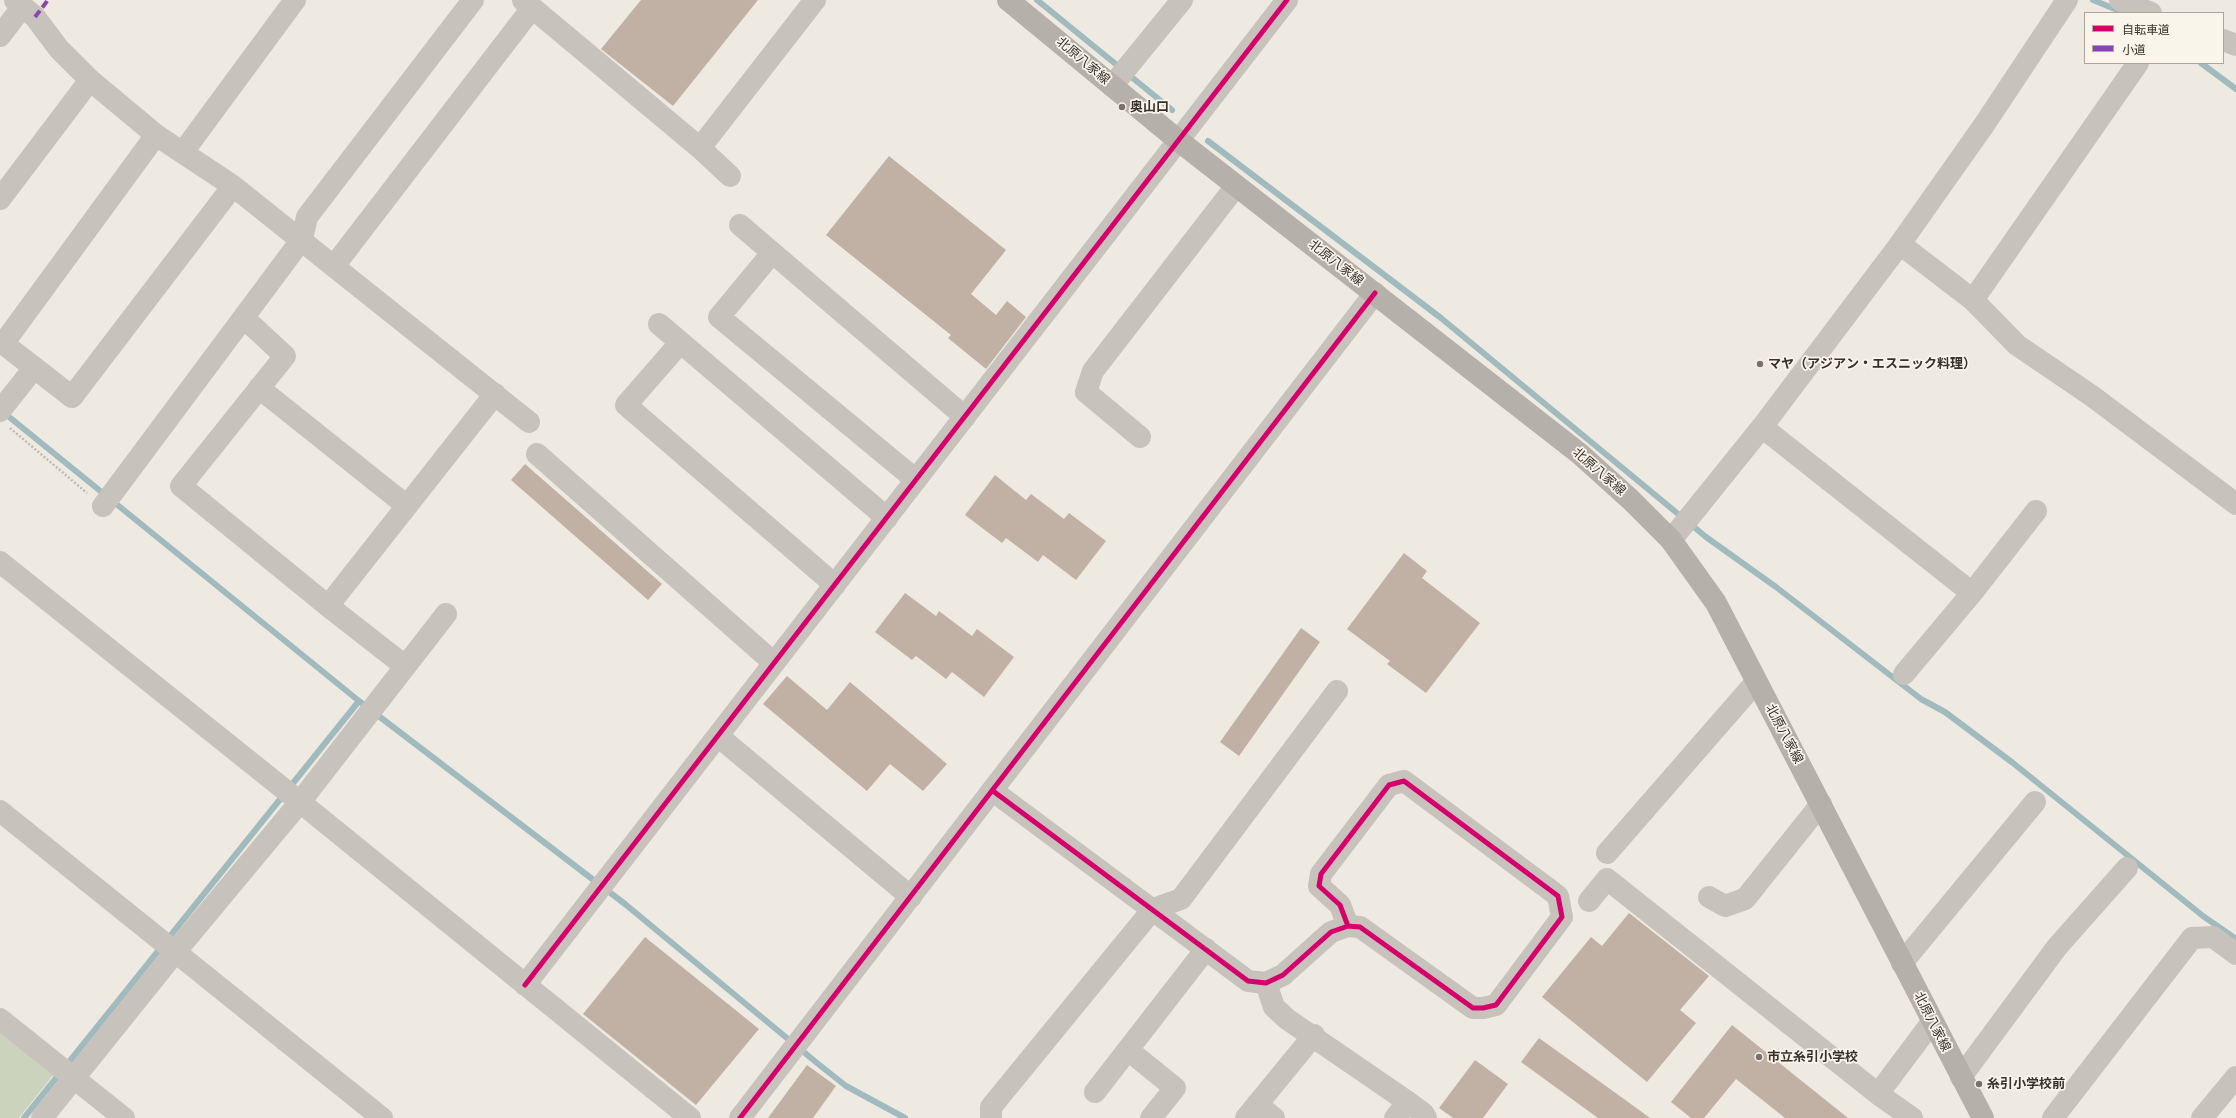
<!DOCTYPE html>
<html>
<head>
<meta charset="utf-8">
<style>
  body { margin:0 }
  #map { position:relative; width:2236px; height:1118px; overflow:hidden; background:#eeeae2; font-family:Rubik,"Noto Sans JP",sans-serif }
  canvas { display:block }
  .legend { position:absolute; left:2084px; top:12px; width:140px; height:52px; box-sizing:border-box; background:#f9f5eb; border:1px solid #aca69d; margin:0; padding:5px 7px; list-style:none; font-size:12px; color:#383029 }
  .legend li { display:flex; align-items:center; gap:8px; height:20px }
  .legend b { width:20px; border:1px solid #aca69d }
</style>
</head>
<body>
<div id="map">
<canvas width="2236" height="1118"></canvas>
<ul class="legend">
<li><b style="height:5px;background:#d6006c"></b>自転車道</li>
<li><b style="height:5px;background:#8e44ad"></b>小道</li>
</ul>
</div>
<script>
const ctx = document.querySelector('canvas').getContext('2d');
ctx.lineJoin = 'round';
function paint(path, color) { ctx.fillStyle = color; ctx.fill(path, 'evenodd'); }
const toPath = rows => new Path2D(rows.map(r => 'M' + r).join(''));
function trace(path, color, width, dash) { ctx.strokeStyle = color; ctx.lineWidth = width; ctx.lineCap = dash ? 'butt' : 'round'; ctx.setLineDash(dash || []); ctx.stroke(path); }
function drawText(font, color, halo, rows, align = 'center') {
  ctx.font = font + ' Rubik,"Noto Sans JP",sans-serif'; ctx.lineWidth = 3.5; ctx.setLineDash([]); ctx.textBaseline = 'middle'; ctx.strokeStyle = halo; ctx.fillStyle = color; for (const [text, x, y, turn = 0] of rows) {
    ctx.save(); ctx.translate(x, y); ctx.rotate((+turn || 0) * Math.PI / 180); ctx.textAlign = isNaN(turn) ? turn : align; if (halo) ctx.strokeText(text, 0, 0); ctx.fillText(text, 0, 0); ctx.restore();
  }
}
paint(toPath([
  [0,1031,54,1074,19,1118,0,1118]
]), '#ccd3bd');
trace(toPath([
  [1037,0,1172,110],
  [2093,0,2122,12],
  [2201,63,2236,89],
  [1208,141,1441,318,1706,537,1776,587,1921,699,1945,712,2013,763,2203,916,2236,939],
  [3,412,359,701,625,904,817,1063,846,1086,905,1118],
  [24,1118,359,701]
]), '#a0babe', 6);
paint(toPath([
  [641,0,758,0,673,106,601,49],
  [889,156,1006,250,971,294,996,315,1007,301,1026,317,986,369,948,338,951,335,826,235],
  [525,464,662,584,648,600,511,480],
  [995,475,1026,500,1031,494,1064,519,1069,513,1106,541,1076,580,1043,555,1038,562,1006,538,1002,543,965,515],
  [1404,553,1427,571,1422,578,1480,623,1426,693,1387,664,1390,661,1347,629],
  [905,593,936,616,939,611,972,636,977,629,1014,657,984,697,952,672,946,679,916,656,912,660,875,632],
  [1301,628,1320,642,1239,756,1220,742],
  [787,676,827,710,850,682,947,764,923,791,890,764,867,791,763,704],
  [1629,913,1709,976,1680,1010,1696,1023,1647,1082,1542,997,1591,937,1602,946],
  [645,937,759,1029,696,1105,583,1014],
  [1732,1025,1848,1118,1785,1118,1736,1079,1704,1118,1691,1118,1671,1102],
  [1539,1038,1624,1099,1650,1118,1598,1118,1521,1062],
  [1475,1060,1508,1084,1483,1118,1453,1118,1439,1108],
  [807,1065,836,1086,813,1118,768,1118]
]), '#c1b1a4');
trace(toPath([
  [10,428,87,493]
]), '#bfbab4', 2.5, [2, 2]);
trace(toPath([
  [15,0,35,17,59,49,90,80,156,135,233,186,529,422],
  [523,0,700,148,730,176],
  [2120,0,2151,13],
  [0,36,23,6],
  [2223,40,2236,45],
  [1112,86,1182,0],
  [700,148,815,0],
  [183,152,295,0],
  [0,199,90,80],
  [740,225,965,417],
  [1900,244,1973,300,2017,345,2092,396,2236,504],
  [772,253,719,317,916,480],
  [334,266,532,8],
  [1973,300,2138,63],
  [244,318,285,356,181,486,328,606],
  [659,324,887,518],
  [0,341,72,397,233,186],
  [680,343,626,405,835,585],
  [3,344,156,135],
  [259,388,407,506],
  [0,411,34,368],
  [1762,427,1972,593],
  [1140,437,1086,392,1093,371,1236,186],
  [537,454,774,663],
  [103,506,302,239,307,217,473,0],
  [1671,540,1762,427,1900,244,1984,125,2067,0],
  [0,562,300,802,690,1118],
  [405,666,328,606,495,394],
  [1904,674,1972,593,2036,511],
  [718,736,911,897],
  [993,791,1248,981,1266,983,1283,975,1331,932,1348,926,1360,927,1473,1008,1483,1008,1496,1005,1562,917,1558,896,1404,781,1389,785,1321,874,1319,886,1340,905,1348,926],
  [0,811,382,1118],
  [1607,853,1756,682],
  [1709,897,1725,906,1745,899,1821,804],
  [1589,901,1607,879,1878,1094,1912,1118],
  [1902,963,2035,802],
  [1266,983,1274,1007,1287,1019,1408,1102,1423,1113,1426,1118],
  [525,985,1287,0],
  [0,1019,124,1118],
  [1128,1050,1175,1088,1151,1118],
  [1961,1077,2057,947,2127,868],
  [1095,1092,1206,949],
  [1878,1094,1932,1022],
  [1257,1104,1274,1118],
  [42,1118,176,951,300,802,446,614],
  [740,1118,1375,293],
  [991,1118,991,1107,1153,909,1181,899,1337,691],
  [1246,1118,1314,1035],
  [1395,1118,1408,1102],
  [2053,1118,2192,938,2213,937,2236,954],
  [2202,1118,2236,1077]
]), '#c7c2bb', 22);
trace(toPath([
  [1008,0,1179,141,1580,454,1631,500,1671,540,1716,603,1983,1118]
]), '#b6b0aa', 22);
trace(toPath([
  [35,17,48,0]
]), '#8e44ad', 4, [8, 4]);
trace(toPath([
  [993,791,1248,981,1266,983,1283,975,1331,932,1348,926,1360,927,1473,1008,1483,1008,1496,1005,1562,917,1558,896,1404,781,1389,785,1321,874,1319,886,1340,905,1348,926],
  [525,985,1287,0],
  [740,1118,1375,293]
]), '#d6006c', 5);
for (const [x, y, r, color] of [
  [1122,107,4,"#78716a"],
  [1760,364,4,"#78716a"],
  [1759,1057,4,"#78716a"],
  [1979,1084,4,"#78716a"]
]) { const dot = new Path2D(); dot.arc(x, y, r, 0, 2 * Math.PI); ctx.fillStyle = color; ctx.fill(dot); trace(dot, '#f9f5eb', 1.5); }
drawText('13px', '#383029', '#f9f5eb', [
  ["北原八家線",1083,61,40],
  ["北原八家線",1336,263,38],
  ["北原八家線",1599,472,41],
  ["北原八家線",1784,734,62],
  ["北原八家線",1932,1022,63]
]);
drawText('bold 13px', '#383029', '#f9f5eb', [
  ["奥山口",1130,107],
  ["マヤ（アジアン・エスニック料理）",1768,364],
  ["市立糸引小学校",1767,1057],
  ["糸引小学校前",1987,1084]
], 'left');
</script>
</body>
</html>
